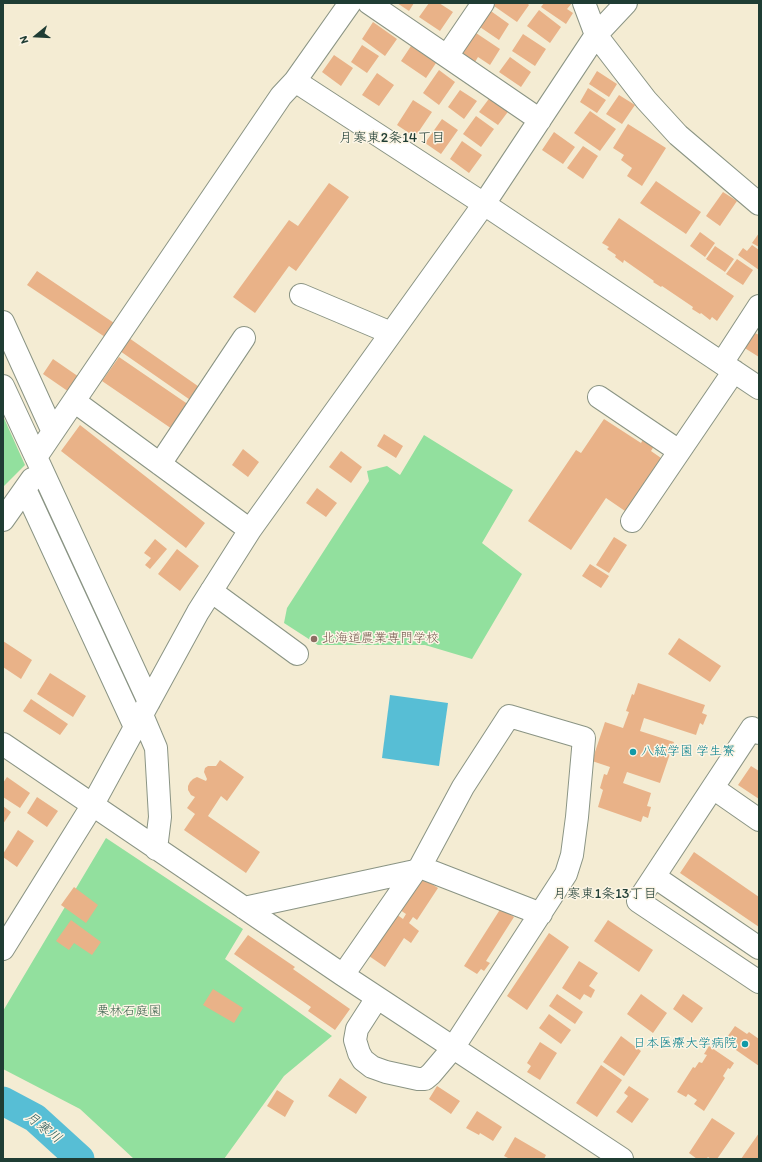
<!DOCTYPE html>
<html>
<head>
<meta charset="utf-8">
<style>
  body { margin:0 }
  #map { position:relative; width:762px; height:1162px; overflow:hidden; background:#f4ecd3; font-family:Itim,sans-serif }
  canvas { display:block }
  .frame { position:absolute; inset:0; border:4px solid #1f3d34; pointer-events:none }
  .north { position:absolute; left:16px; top:16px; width:40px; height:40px; -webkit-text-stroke:3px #fcf5e5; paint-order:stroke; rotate:252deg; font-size:11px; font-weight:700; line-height:16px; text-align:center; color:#1f3d34 }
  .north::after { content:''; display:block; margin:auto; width:14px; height:18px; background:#1f3d34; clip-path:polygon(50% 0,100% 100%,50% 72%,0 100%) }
</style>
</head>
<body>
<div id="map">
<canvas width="762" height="1162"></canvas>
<div class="frame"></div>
<div class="north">N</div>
</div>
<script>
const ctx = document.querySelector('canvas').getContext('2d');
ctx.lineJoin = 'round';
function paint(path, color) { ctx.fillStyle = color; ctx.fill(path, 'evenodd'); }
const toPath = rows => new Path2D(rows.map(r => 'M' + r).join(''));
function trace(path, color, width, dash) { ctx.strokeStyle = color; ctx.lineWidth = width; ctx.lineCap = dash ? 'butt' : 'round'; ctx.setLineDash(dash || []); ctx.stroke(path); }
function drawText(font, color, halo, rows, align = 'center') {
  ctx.font = font + ' Itim,"Klee One",sans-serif'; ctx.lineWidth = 3; ctx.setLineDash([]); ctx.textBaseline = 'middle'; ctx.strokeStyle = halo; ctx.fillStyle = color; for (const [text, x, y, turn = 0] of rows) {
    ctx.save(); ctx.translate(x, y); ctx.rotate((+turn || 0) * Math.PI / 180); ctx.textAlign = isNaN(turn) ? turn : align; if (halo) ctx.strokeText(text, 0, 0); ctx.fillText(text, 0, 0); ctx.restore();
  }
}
paint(toPath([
  [3,416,25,465,3,487],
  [424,435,513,490,482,543,522,574,472,659,425,645,318,645,284,623,287,608,369,481,367,471,387,466,400,475],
  [106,838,243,929,225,959,332,1036,284,1076,224,1159,134,1159,80,1109,3,1069,3,1011]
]), '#92e09e');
paint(toPath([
  [390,695,448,703,439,766,382,758]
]), '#57bed5');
trace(toPath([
  [3,1101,35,1118,80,1159]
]), '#57bed5', 29);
paint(toPath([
  [397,3,414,3,409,11],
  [429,3,439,3,453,12,440,31,419,17],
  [496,3,527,3,529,5,517,22,494,6],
  [544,3,572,3,567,9,573,13,566,24,541,7],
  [488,9,509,24,499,40,477,25],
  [539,10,561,27,550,43,527,26],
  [373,22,397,39,385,56,362,39],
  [473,31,500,49,490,65,478,57,475,62,460,52],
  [523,34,546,49,535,66,512,51],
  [362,45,379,56,367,73,351,62],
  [411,46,436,63,426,78,401,61],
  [334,55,353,68,341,86,322,72],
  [510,57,531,72,521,87,499,72],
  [439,70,455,82,439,105,423,93],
  [597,71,617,84,609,97,589,84],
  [377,73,394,85,379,106,362,95],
  [588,88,606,100,597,113,580,102],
  [460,90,477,101,464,119,448,107],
  [619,95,635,105,622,124,606,114],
  [491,96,510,109,498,125,479,112],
  [413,100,432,112,415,137,397,125],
  [590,111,616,129,600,151,574,133],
  [476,116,494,129,481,147,463,134],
  [442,119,458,130,441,154,425,143],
  [628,124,666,148,642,186,627,176,632,168,621,160,624,155,613,148],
  [554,132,575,147,563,164,542,150],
  [462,141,482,155,469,173,450,159],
  [583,146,598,156,583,179,567,168],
  [656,181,701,212,686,234,640,203],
  [329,183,349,197,296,271,289,266,255,313,233,297,289,220,298,226],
  [723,192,737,201,720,226,706,216],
  [619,218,734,296,717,321,712,317,710,320,701,313,700,314,692,309,693,307,662,286,661,287,653,282,654,281,624,260,623,263,615,257,616,255,607,249,609,247,602,243],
  [700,232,715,243,705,257,690,246],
  [759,233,759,247,752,243],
  [752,245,759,250,759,270,738,255,743,248,747,251],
  [715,246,734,259,725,272,706,259],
  [737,259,753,270,743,285,726,274],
  [37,271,117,325,108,339,27,285],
  [753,332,759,335,759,357,743,347],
  [129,338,205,391,196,404,120,351],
  [119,357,192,407,175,431,102,381],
  [53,359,82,379,72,394,43,374],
  [604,419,641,443,646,434,657,441,651,451,661,458,625,511,606,498,571,550,528,521,576,450,581,453],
  [80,425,205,523,186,548,61,451],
  [384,434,403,446,396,458,377,446],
  [243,449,259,462,248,477,232,465],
  [341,451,362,467,351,483,329,467],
  [317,488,337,503,326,517,306,503],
  [614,537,627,545,609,573,596,565],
  [155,539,167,549,150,569,145,565,151,558,144,553],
  [177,549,199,566,180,591,158,574],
  [590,564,609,576,601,588,582,576],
  [679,638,721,666,710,682,668,654],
  [3,641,32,660,21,679,3,667],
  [50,673,86,696,73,717,37,694],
  [638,683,705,705,702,713,707,715,703,725,700,723,696,735,644,718,640,731,674,742,660,783,627,772,623,783,651,793,647,806,651,807,648,818,643,816,641,822,598,807,603,790,600,788,604,774,607,775,610,767,592,761,605,722,623,728,629,712,626,711,632,694,634,695],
  [31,699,68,724,60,735,23,711],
  [220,760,244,777,227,801,221,796,208,816,260,852,246,873,184,830,195,814,187,808,195,797,191,795,188,790,188,786,190,782,193,779,197,777,206,781,207,779,204,772,205,768,208,766,216,766],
  [751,766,759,771,759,799,738,785],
  [7,777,30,793,20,808,3,797,3,783],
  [37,797,58,811,47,827,27,813],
  [3,806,11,812,3,824],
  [18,830,34,841,17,867,3,857,3,854],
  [694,852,759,897,759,927,680,873],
  [421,877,438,888,417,920,413,917,409,923,419,931,411,943,404,938,385,967,369,956,396,914,403,919,406,914,400,910],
  [74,887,98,905,86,923,61,905],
  [501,908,514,917,486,961,490,963,484,971,481,969,477,974,464,966],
  [71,920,101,942,92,955,74,943,69,950,56,941],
  [608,920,653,950,639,972,594,941],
  [549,933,569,947,527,1010,507,996],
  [248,935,295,967,293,969,350,1009,335,1030,308,1011,311,1007,234,954],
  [579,961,598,973,589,986,595,990,591,998,584,994,580,1000,562,988],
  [213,989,243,1008,234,1023,203,1005],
  [557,994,583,1012,575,1024,549,1006],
  [641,994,667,1013,653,1033,627,1014],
  [683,994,703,1008,692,1023,673,1009],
  [549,1014,571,1030,561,1044,539,1028],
  [735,1026,747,1034,749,1032,759,1039,759,1066,736,1050,737,1048,725,1040],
  [621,1036,641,1051,624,1076,603,1062],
  [540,1042,557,1053,540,1080,527,1072,531,1066,527,1063],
  [709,1046,734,1063,730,1069,728,1068,723,1076,725,1078,704,1111,694,1104,697,1100,688,1094,686,1097,677,1092,693,1067,695,1068,699,1062,702,1063,707,1055,704,1054],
  [601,1065,622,1080,597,1117,576,1103],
  [340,1078,367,1097,356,1114,328,1096],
  [437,1086,460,1101,451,1114,429,1099],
  [629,1086,649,1099,632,1123,616,1112,628,1096,624,1093],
  [277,1090,294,1101,285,1117,267,1106],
  [477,1111,502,1127,493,1141,480,1133,479,1135,466,1128],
  [712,1118,735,1133,717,1159,711,1159,708,1157,706,1159,697,1159,689,1153],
  [759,1133,759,1159,741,1159],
  [515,1137,546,1155,544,1159,510,1159,504,1156]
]), '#e9b288');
const minor = toPath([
  [350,3,295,81,484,204,759,388],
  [369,3,540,120],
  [584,3,596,35,646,100,678,135,759,204],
  [447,56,483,3],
  [301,295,391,333],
  [3,322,53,432],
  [722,363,759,306],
  [3,386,36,457],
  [599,397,679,451],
  [74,401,250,530],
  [160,464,244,338],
  [25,489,135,727],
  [3,520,32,479],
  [632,521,734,371],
  [211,591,297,654],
  [149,702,36,457,281,96,295,81],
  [142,715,156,748,160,817,156,849],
  [759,733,752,728,638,901,759,982],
  [3,744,343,975,622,1159],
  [713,788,759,820],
  [420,867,541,914],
  [655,877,759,948],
  [244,908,415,871],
  [3,949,92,806,198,612,250,530,484,204,596,35,626,3],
  [343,975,415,871,420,867,463,787,509,716,584,738,577,817,572,855,566,874,453,1048,431,1074,425,1079,418,1079,386,1072,372,1067,363,1060,359,1053,355,1040,357,1029,377,998]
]);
trace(minor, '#8a9484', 24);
trace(minor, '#fff', 22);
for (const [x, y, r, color] of [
  [314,639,4,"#8d6e63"],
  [633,752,4,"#0f9aa8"],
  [745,1044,4,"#0f9aa8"]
]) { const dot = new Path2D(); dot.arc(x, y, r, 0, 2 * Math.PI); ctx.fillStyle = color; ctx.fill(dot); trace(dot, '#fcf5e5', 1.5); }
drawText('13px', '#785e54', '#fcf5e5', [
  ["北海道農業専門学校",322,639]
], 'left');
drawText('13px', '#0d838f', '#fcf5e5', [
  ["八紘学園 学生寮",641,752],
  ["日本医療大学病院",737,1044,"right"]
], 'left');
drawText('13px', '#365e49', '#fcf5e5', [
  ["栗林石庭園",129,1012]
]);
drawText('14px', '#1f3d34', '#fcf5e5', [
  ["月寒東2条14丁目",392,138],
  ["月寒東1条13丁目",605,894]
]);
drawText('italic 14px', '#2d5d5c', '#fcf5e5', [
  ["月寒川",43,1128,38]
]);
</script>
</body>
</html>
